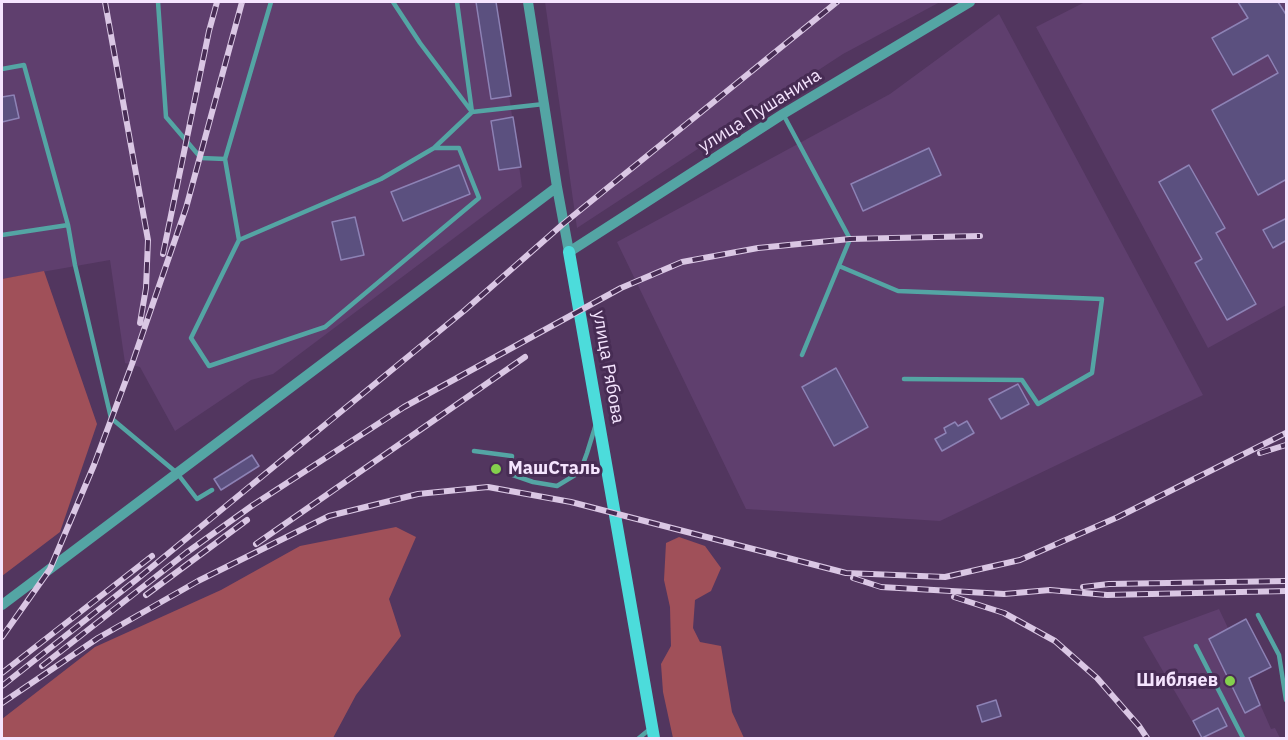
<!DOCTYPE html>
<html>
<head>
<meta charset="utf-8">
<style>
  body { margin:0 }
  #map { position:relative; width:1288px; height:740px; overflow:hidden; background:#52365f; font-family:"IBM Plex Sans",sans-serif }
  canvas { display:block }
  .frame { position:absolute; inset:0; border:3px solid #f5e4fe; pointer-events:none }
</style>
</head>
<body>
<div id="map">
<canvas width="1288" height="740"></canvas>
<div class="frame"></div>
</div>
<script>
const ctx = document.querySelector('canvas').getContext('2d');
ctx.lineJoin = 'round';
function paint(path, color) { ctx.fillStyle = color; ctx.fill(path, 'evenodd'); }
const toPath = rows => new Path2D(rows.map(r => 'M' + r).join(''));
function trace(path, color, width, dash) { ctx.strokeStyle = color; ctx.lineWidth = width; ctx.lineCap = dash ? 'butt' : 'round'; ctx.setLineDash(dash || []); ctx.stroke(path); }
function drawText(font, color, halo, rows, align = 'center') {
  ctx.font = font + ' "IBM Plex Sans",sans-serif'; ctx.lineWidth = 6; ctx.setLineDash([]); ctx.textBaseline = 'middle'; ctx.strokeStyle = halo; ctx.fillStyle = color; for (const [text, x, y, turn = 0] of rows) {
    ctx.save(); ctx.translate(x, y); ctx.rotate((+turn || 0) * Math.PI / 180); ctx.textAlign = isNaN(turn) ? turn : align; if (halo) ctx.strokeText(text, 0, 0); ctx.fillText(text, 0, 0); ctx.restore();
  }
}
paint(toPath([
  [2,2,496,2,522,187,273,374,251,380,175,431,140,367,125,363,110,260,2,279],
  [545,2,940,2,843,54,577,228],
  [1085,2,1286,2,1286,305,1208,348,1036,27],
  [999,14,1203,395,940,521,746,509,617,242,890,94],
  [1219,609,1228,628,1246,619,1271,667,1249,679,1271,729,1275,728,1280,738,1202,738,1143,637]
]), '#5f3f6e');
paint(toPath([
  [44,271,97,424,60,532,2,576,2,279],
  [396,527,416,537,389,599,401,636,356,695,333,738,2,738,2,719,95,647,221,590,300,546],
  [679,537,705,546,721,568,711,591,695,600,693,628,700,642,721,646,732,712,744,738,673,738,663,692,661,664,671,646,670,607,664,580,666,543]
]), '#a05059');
const building = toPath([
  [476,2,496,2,511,96,491,99,476,2],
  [1238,2,1278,2,1287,16,1287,179,1258,195,1212,110,1278,73,1268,55,1233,75,1212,38,1248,18,1238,2],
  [14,95,19,118,2,122,2,97,14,95],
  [513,117,521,167,499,170,491,121,513,117],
  [929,148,941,175,863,211,851,184,929,148],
  [459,165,470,194,403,221,391,192,459,165],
  [1189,165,1225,228,1216,233,1256,304,1227,320,1195,263,1202,259,1159,182,1189,165],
  [355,217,364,255,341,260,332,222,355,217],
  [1287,218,1287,240,1273,248,1263,230,1287,218],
  [836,368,868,427,834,446,802,387,836,368],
  [1018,384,1029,404,1001,419,989,399,1018,384],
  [967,421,974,433,942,451,935,439,946,433,944,428,955,422,958,426,967,421],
  [252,455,259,466,221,490,214,479,252,455],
  [1246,619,1271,667,1249,678,1260,705,1245,713,1209,639,1246,619],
  [996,700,1001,716,982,722,977,706,996,700],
  [1218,708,1227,726,1202,738,1193,721,1218,708]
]);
paint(building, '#5b507f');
trace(building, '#8d82b5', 1.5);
trace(toPath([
  [158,2,166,117,201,158,225,159],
  [393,2,420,43,472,112,434,148,381,179,239,240,191,338,209,366,325,327,479,198,459,148,434,148],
  [457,2,472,112,544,104],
  [2,69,24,65,68,225,75,265,111,418,177,473,197,499,212,490],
  [783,114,850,239,802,355],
  [2,235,68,225],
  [239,240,225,159,271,2],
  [839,266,898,291,1102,299,1092,373,1038,404,1022,380,904,379],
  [474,451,512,456,510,474,533,482,557,486,580,472,587,453,596,424],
  [1258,615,1279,655,1286,700],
  [1196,646,1243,738],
  [639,738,650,729]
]), '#54a5a4', 4.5);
trace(toPath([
  [528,2,557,187,569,252,783,114,970,2],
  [2,605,557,187]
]), '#54a5a4', 10);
trace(toPath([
  [569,252,654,738]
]), '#4cdcdb', 12);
const rail = toPath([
  [105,2,148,240,146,288,140,323],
  [163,254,209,31,217,2],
  [1260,453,1286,445],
  [256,544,525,357],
  [853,578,881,587,1004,594,1050,590,1107,595,1286,591],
  [1083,587,1109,584,1286,581],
  [146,595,247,520],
  [954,597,1004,613,1055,641,1097,678,1139,726,1147,738],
  [2,637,50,569,94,465,132,364,186,208,242,2],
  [42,666,186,553,253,505,404,407,621,288,682,262,758,248,850,239,980,236],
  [2,673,152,556],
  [2,686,136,580,288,455,465,310,563,224,837,2],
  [2,703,98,638,198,581,329,516,418,494,488,487,571,502,846,573,945,577,1020,560,1118,517,1286,433]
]);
trace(rail, '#dac7e4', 6);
trace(rail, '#472c54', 4, [11]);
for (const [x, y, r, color] of [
  [496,469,6,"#84d04d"],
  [1230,681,6,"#84d04d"]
]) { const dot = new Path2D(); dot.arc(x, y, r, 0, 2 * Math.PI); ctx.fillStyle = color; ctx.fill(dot); trace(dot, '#472c54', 2); }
drawText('18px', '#f5e4fe', '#472c54', [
  ["улица Пушанина",760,111,-32],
  ["улица Рябова",608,367,80]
]);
drawText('bold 18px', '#f5e4fe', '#472c54', [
  ["МашСталь",508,469],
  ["Шибляев",1218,681,"right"]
], 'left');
</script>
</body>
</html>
